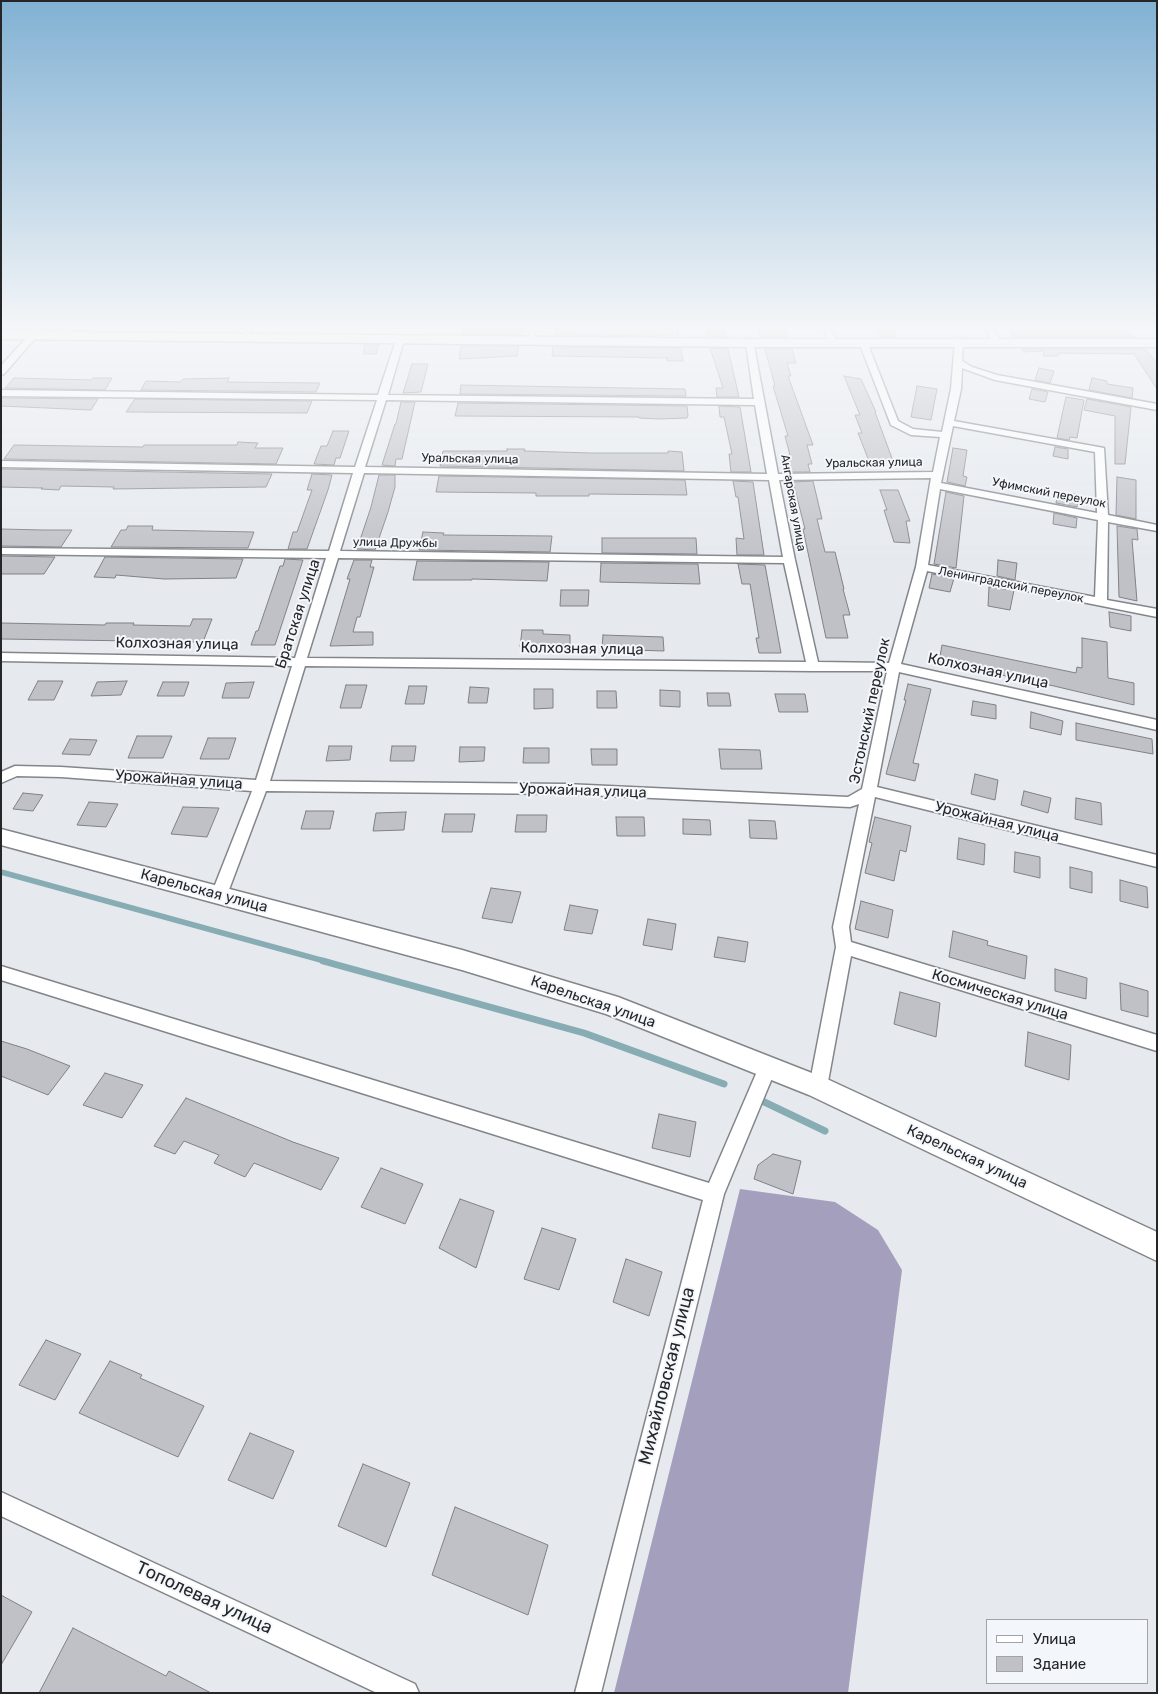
<!DOCTYPE html>
<html>
<head>
<meta charset="utf-8">
<style>
  body { margin:0 }
  #map { position:relative; width:1158px; height:1694px; overflow:hidden; background:#e6eaef; font-family:Rubik,sans-serif }
  canvas { display:block }
  .frame { position:absolute; inset:0; border:2px solid #252628; pointer-events:none }
  .legend { position:absolute; left:986px; top:1619px; width:162px; height:65px; box-sizing:border-box; background:#f3f7fc; border:1px solid #a1a3a7; margin:0; padding:6px 9px; list-style:none; font-size:15px; color:#252628 }
  .legend li { display:flex; align-items:center; gap:10px; height:25px }
  .legend b { width:25px; border:1px solid #a1a3a7 }
</style>
</head>
<body>
<div id="map">
<canvas width="1158" height="1694"></canvas>
<div class="frame"></div>
<ul class="legend">
<li><b style="height:6px;background:#fff"></b>Улица</li>
<li><b style="height:14px;background:#bfc1c7"></b>Здание</li>
</ul>
</div>
<script>
const ctx = document.querySelector('canvas').getContext('2d');
ctx.lineJoin = 'round';
function paint(path, color) { ctx.fillStyle = color; ctx.fill(path, 'evenodd'); }
const toPath = rows => new Path2D(rows.map(r => 'M' + r).join(''));
function trace(path, color, width, dash) { ctx.strokeStyle = color; ctx.lineWidth = width; ctx.lineCap = dash ? 'butt' : 'round'; ctx.setLineDash(dash || []); ctx.stroke(path); }
function drawText(font, color, halo, rows, align = 'center') {
  ctx.font = font + ' Rubik,sans-serif'; ctx.lineWidth = 4; ctx.setLineDash([]); ctx.textBaseline = 'middle'; ctx.strokeStyle = halo; ctx.fillStyle = color; for (const [text, x, y, turn = 0] of rows) {
    ctx.save(); ctx.translate(x, y); ctx.rotate((+turn || 0) * Math.PI / 180); ctx.textAlign = isNaN(turn) ? turn : align; if (halo) ctx.strokeText(text, 0, 0); ctx.fillText(text, 0, 0); ctx.restore();
  }
}
paint(toPath([
  [740,1189,835,1202,878,1230,902,1270,848,1693,614,1693]
]), '#a49fbc');
trace(toPath([
  [1,872,328,962]
]), '#87acb4', 5.5);
trace(toPath([
  [323,961,584,1033,724,1084],
  [758,1099,825,1131]
]), '#87acb4', 7);
const building = toPath([
  [464,327,523,327,522,335,463,334,464,327],
  [557,327,677,328,679,336,555,335,557,327],
  [1008,327,1122,328,1129,335,1131,333,1135,337,1014,337,1008,327],
  [706,328,723,328,726,337,708,337,706,328],
  [758,328,785,328,788,337,761,337,758,328],
  [876,328,892,328,896,337,880,337,876,328],
  [364,345,379,345,376,354,364,354,364,345],
  [461,346,519,346,517,356,459,359,461,346],
  [553,347,681,348,683,361,667,361,667,358,552,356,553,347],
  [710,348,728,349,739,397,717,397,716,388,723,388,710,348],
  [765,349,792,349,796,363,787,363,791,376,788,376,813,445,807,445,812,464,808,464,810,472,791,472,788,455,790,455,785,436,788,436,773,386,775,386,765,349],
  [1022,349,1145,349,1157,363,1157,389,1134,354,1059,353,1058,356,1043,356,1044,351,1024,352,1022,349],
  [412,364,428,364,421,392,403,393,412,364],
  [1039,368,1054,371,1050,383,1035,380,1039,368],
  [844,376,861,379,876,412,875,412,893,461,869,461,858,433,862,433,855,415,860,415,844,376],
  [14,378,91,380,93,378,112,378,105,390,5,388,14,378],
  [229,378,227,382,320,383,316,392,141,390,146,381,180,382,183,379,229,378],
  [1092,378,1107,381,1107,384,1133,388,1132,398,1089,390,1092,378],
  [461,385,685,389,686,396,460,394,461,385],
  [917,386,937,389,931,420,911,417,917,386],
  [1032,389,1048,392,1045,402,1029,399,1032,389],
  [1066,397,1084,400,1077,438,1070,437,1069,440,1057,438,1066,397],
  [1,398,98,399,91,410,1,406,1,398],
  [135,399,312,401,307,413,126,412,135,399],
  [1087,399,1131,407,1125,464,1115,464,1115,416,1084,410,1087,399],
  [401,402,415,402,402,459,396,459,395,466,382,465,395,424,396,424,401,402],
  [458,403,687,406,688,416,687,418,658,419,639,418,639,417,455,416,458,403],
  [719,406,740,407,751,472,731,472,729,454,732,454,724,417,720,417,719,406],
  [333,431,349,431,340,458,336,458,334,465,314,464,321,446,327,446,333,431],
  [238,442,258,443,255,448,283,448,276,464,4,459,14,445,143,447,144,445,237,445,238,442],
  [1055,447,1068,449,1068,459,1053,456,1055,447],
  [953,448,967,450,963,476,967,477,965,486,947,482,953,448],
  [507,449,525,449,524,451,591,453,668,453,668,451,682,452,684,471,440,466,443,451,507,451,507,449],
  [1,469,272,474,266,487,113,489,114,487,61,486,59,490,41,489,43,488,1,487,1,469],
  [312,474,332,475,328,490,307,549,288,549,293,532,297,532,312,490,307,490,312,474],
  [379,475,395,475,395,487,388,512,375,550,357,549,371,507,379,475],
  [439,476,685,480,687,495,589,494,589,496,536,496,536,493,436,492,439,476],
  [1117,477,1136,480,1136,519,1116,515,1117,477],
  [733,481,753,482,764,555,737,555,736,538,744,539,738,497,736,497,733,481],
  [813,481,822,519,817,519,825,552,835,552,844,589,843,589,850,615,843,615,848,638,826,638,803,529,805,529,793,482,813,481],
  [880,490,898,490,910,521,906,521,910,543,894,542,884,510,887,510,880,490],
  [1058,491,1079,495,1077,507,1056,503,1058,491],
  [946,492,964,496,956,568,934,564,946,492],
  [1054,513,1077,518,1076,528,1053,524,1054,513],
  [128,526,153,526,152,530,254,532,248,548,111,547,121,530,126,530,128,526],
  [1117,526,1137,529,1138,540,1132,539,1137,601,1119,597,1117,526],
  [1,529,44,530,72,530,61,547,1,546,1,529],
  [423,532,444,533,443,535,552,536,550,552,419,550,423,532],
  [602,538,696,538,697,554,602,553,602,538],
  [1,556,55,557,44,574,1,574,1,556],
  [105,557,243,559,236,578,164,579,116,575,115,578,94,577,105,557],
  [285,559,303,560,275,645,251,645,256,631,258,631,280,566,283,566,285,559],
  [354,560,372,560,370,567,374,567,360,617,357,617,353,632,373,632,373,645,330,646,350,579,347,579,354,560],
  [998,560,1017,563,1015,580,997,576,998,560],
  [417,561,549,562,547,581,472,579,472,580,413,580,417,561],
  [601,563,698,564,700,584,600,582,601,563],
  [738,564,765,565,781,653,759,653,756,638,759,638,750,584,742,584,738,564],
  [932,574,954,578,950,592,929,588,932,574],
  [989,587,1014,590,1010,610,988,606,989,587],
  [561,590,589,590,588,606,560,606,561,590],
  [1109,612,1131,616,1131,631,1110,627,1109,612],
  [193,619,212,619,203,642,1,639,1,623,105,625,106,623,134,623,133,625,190,626,193,619],
  [522,630,543,630,543,634,570,635,570,648,520,647,522,630],
  [603,635,663,637,664,651,602,649,603,635],
  [1082,638,1107,642,1108,678,1134,683,1134,705,1054,686,939,662,942,645,1076,673,1077,667,1082,668,1082,638],
  [38,681,63,681,54,700,28,700,38,681],
  [127,681,121,695,91,696,97,682,127,681],
  [163,682,189,682,184,696,157,696,163,682],
  [254,682,249,698,222,698,226,683,254,682],
  [908,684,931,689,913,763,919,764,915,781,886,774,906,700,904,700,908,684],
  [346,685,367,685,361,708,340,708,346,685],
  [409,686,427,686,424,704,405,704,409,686],
  [470,687,489,688,487,703,468,703,470,687],
  [534,689,553,689,553,708,534,709,534,689],
  [660,690,680,691,680,707,660,706,660,690],
  [597,691,616,691,617,708,597,708,597,691],
  [707,693,729,693,731,706,708,706,707,693],
  [775,694,805,694,808,712,779,712,775,694],
  [973,701,996,705,996,719,971,715,973,701],
  [1031,712,1063,721,1061,735,1030,728,1031,712],
  [1076,723,1152,739,1153,754,1076,740,1076,723],
  [137,736,172,736,163,758,128,758,137,736],
  [208,738,236,738,229,759,200,759,208,738],
  [70,739,97,740,90,755,62,754,70,739],
  [329,746,352,746,350,760,326,761,329,746],
  [392,746,416,746,414,761,390,761,392,746],
  [460,747,485,747,484,761,459,762,460,747],
  [524,748,549,748,549,763,523,763,524,748],
  [591,749,617,749,617,765,592,765,591,749],
  [719,749,760,750,762,769,721,769,719,749],
  [975,774,998,780,995,800,971,794,975,774],
  [1024,791,1051,798,1048,813,1021,805,1024,791],
  [23,793,43,795,33,811,13,809,23,793],
  [1076,798,1101,803,1102,825,1075,819,1076,798],
  [89,802,118,804,106,827,77,825,89,802],
  [183,807,219,808,207,837,171,834,183,807],
  [306,811,334,811,330,829,301,829,306,811],
  [406,812,404,830,373,831,376,813,406,812],
  [445,814,475,814,472,832,442,832,445,814],
  [517,815,547,815,546,832,515,832,517,815],
  [616,817,644,817,645,836,617,836,616,817],
  [875,817,911,826,906,852,900,850,894,881,865,873,872,843,869,842,875,817],
  [683,819,710,820,711,835,683,834,683,819],
  [749,820,775,821,777,839,750,838,749,820],
  [959,838,985,844,984,865,957,859,959,838],
  [1015,852,1040,857,1040,878,1014,872,1015,852],
  [1070,867,1092,872,1092,893,1070,888,1070,867],
  [1120,880,1147,887,1148,908,1120,901,1120,880],
  [491,888,521,892,512,923,482,918,491,888],
  [861,901,893,910,888,938,855,929,861,901],
  [570,905,598,910,592,934,564,930,570,905],
  [648,919,676,924,672,950,643,945,648,919],
  [953,931,988,941,987,945,1027,956,1025,979,949,957,953,931],
  [718,937,748,942,745,962,714,957,718,937],
  [1055,969,1087,978,1086,999,1055,991,1055,969],
  [1120,983,1148,991,1148,1017,1121,1010,1120,983],
  [900,992,940,1003,936,1037,894,1024,900,992],
  [1028,1032,1071,1045,1069,1080,1025,1066,1028,1032],
  [1,1041,27,1049,70,1066,48,1095,1,1076,1,1041],
  [105,1073,143,1085,122,1118,83,1105,105,1073],
  [186,1098,293,1142,339,1158,321,1190,254,1163,245,1177,214,1163,219,1155,184,1141,175,1154,154,1146,186,1098],
  [659,1114,696,1122,690,1157,652,1148,659,1114],
  [773,1154,801,1161,793,1194,754,1179,758,1165,773,1154],
  [381,1168,423,1184,405,1224,361,1207,381,1168],
  [460,1199,494,1211,476,1268,439,1248,460,1199],
  [542,1228,576,1239,559,1290,524,1279,542,1228],
  [626,1259,662,1272,649,1316,613,1302,626,1259],
  [46,1340,81,1354,55,1400,19,1385,46,1340],
  [110,1361,142,1375,140,1378,204,1406,178,1457,79,1413,110,1361],
  [250,1433,294,1451,273,1499,228,1480,250,1433],
  [363,1464,410,1483,386,1547,338,1526,363,1464],
  [455,1507,548,1545,528,1615,432,1575,455,1507],
  [1,1595,32,1612,1,1665,1,1595],
  [73,1628,166,1676,169,1671,211,1693,39,1693,73,1628]
]);
paint(building, '#bfc1c7');
trace(building, '#808187', 1);
const lane = toPath([
  [244,337,252,327],
  [531,341,533,327]
]);
const street = toPath([
  [36,327,45,327,4,374,1,375,1,366,36,327],
  [823,327,831,327,836,342,835,344,829,344,823,327],
  [984,327,992,327,1000,341,999,343,993,343,984,327],
  [400,337,404,340,388,395,754,399,746,343,753,341,778,474,933,472,940,437,911,435,891,425,859,342,863,339,867,342,898,421,913,429,942,432,951,389,955,341,959,338,963,341,962,361,972,367,997,375,1157,404,1157,410,995,380,962,368,961,389,954,421,1104,448,1108,515,1157,525,1157,531,1108,522,1107,600,1157,609,1157,617,927,571,901,664,1157,720,1157,730,899,672,877,787,1157,855,1157,867,875,797,849,927,851,942,1157,1035,1157,1051,851,956,827,1087,824,1093,818,1095,812,1093,809,1087,836,947,833,927,859,804,850,807,565,794,266,791,227,895,225,899,219,901,213,899,211,895,252,791,61,777,17,776,1,783,1,772,15,766,61,767,256,780,292,666,1,661,1,653,295,658,326,558,1,554,1,548,329,551,353,473,1,467,1,461,355,467,377,400,1,396,1,390,378,395,396,340,400,337],
  [386,400,755,405,767,474,365,467,386,400],
  [953,426,1095,452,1097,513,941,483,953,426],
  [364,473,769,480,783,557,340,551,364,473],
  [931,478,916,567,889,663,818,662,795,560,779,480,931,478],
  [940,489,1098,520,1095,597,928,565,940,489],
  [338,558,784,563,806,662,307,658,338,558],
  [305,666,813,671,887,671,862,789,848,797,565,784,270,781,305,666],
  [1,966,709,1183,762,1060,768,1058,774,1060,777,1066,724,1194,601,1693,575,1693,703,1200,1,980,1,966],
  [1,1492,415,1684,419,1693,377,1693,1,1516,1,1492]
]);
const secondary = toPath([
  [1,331,750,339,1157,339,1157,347,750,347,1,339,1,331],
  [1,829,462,950,618,997,827,1079,1157,1232,1157,1261,809,1095,606,1014,462,970,1,845,1,829]
]);
trace(lane, '#82868a', 7);
trace(street, '#82868a', 3);
trace(secondary, '#82868a', 3);
trace(lane, '#fff', 5);
paint(street, '#fff');
paint(secondary, '#fff');
const sky = ctx.createLinearGradient(0, 0, 0, 564);
sky.addColorStop(0, '#81b1d3');
sky.addColorStop(0.58, '#f4f6f8');
sky.addColorStop(1, '#f4f6f800');
ctx.fillStyle = sky;
ctx.fillRect(0, 0, 1158, 564);
drawText('12px', '#252628', '#f3f7fc', [
  ["Уральская улица",470,459,1],
  ["Уральская улица",874,463,-1],
  ["Уфимский переулок",1049,493,11],
  ["Ангарская улица",793,503,80],
  ["улица Дружбы",395,543,1],
  ["Ленинградский переулок",1011,585,11]
]);
drawText('15px', '#252628', '#f3f7fc', [
  ["Братская улица",298,614,-72],
  ["Колхозная улица",177,644,1],
  ["Колхозная улица",582,649,1],
  ["Колхозная улица",988,671,12],
  ["Эстонский переулок",870,711,-78],
  ["Урожайная улица",179,780,4],
  ["Урожайная улица",583,791,2],
  ["Урожайная улица",997,822,14],
  ["Карельская улица",204,891,15],
  ["Космическая улица",1000,995,17],
  ["Карельская улица",593,1002,19],
  ["Карельская улица",967,1157,25]
]);
drawText('18px', '#252628', '#f3f7fc', [
  ["Михайловская улица",667,1376,-76],
  ["Тополевая улица",204,1598,25]
]);
</script>
</body>
</html>
